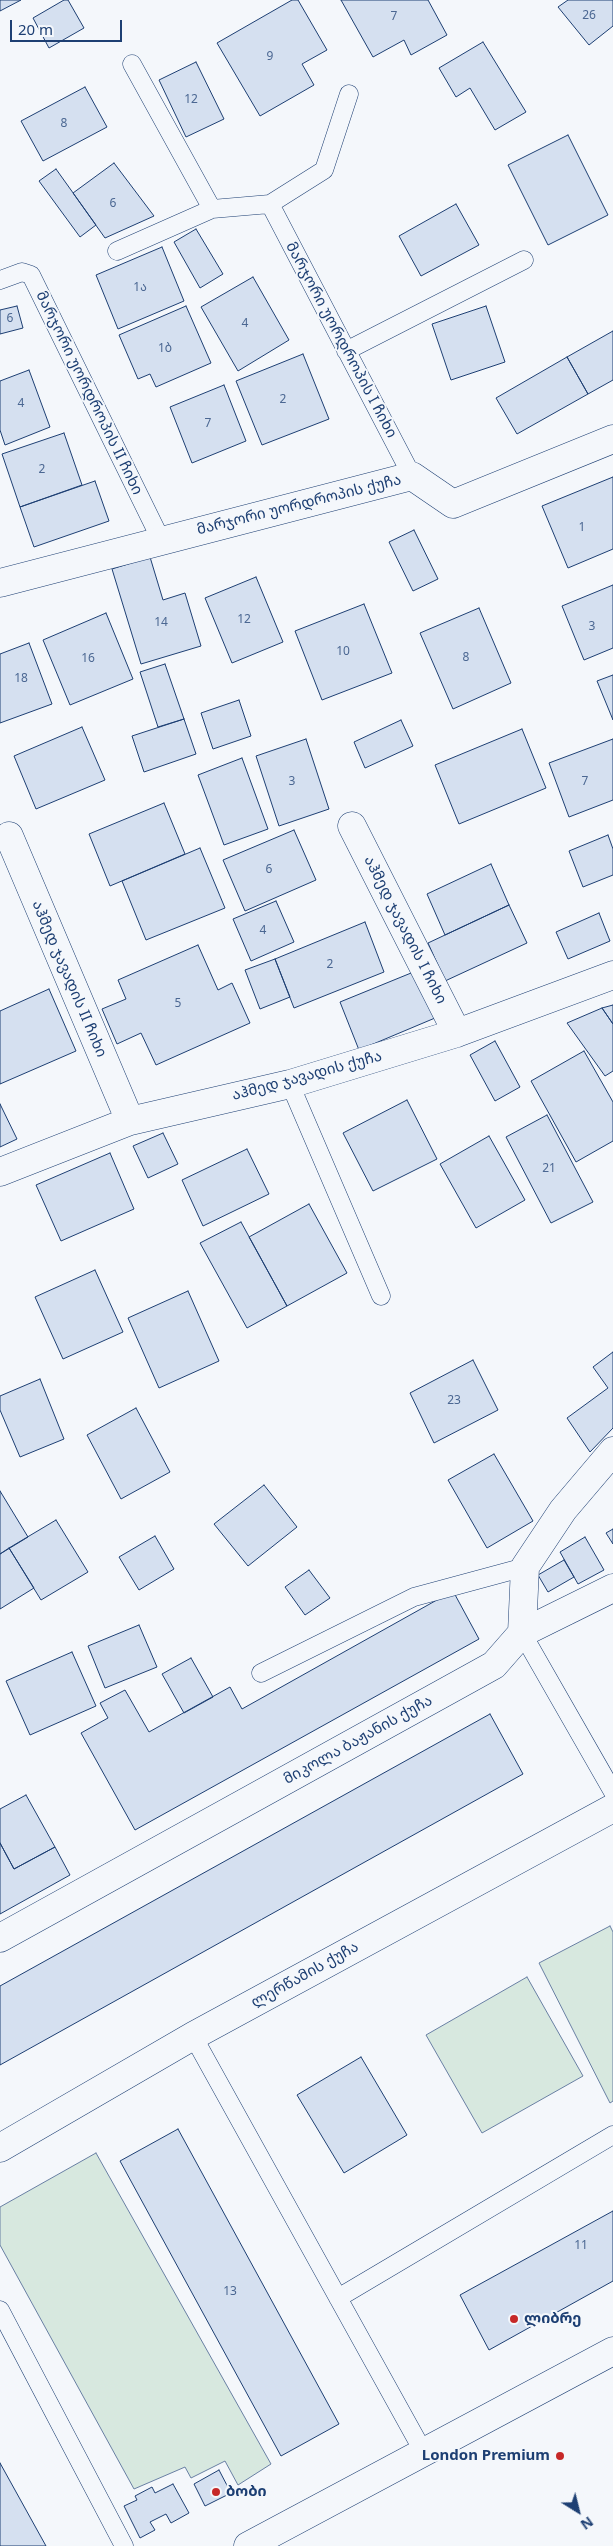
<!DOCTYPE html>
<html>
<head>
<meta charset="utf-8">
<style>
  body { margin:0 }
  #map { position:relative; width:613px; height:2546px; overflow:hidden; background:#f4f7fb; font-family:"Noto Sans",sans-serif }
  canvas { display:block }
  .north { position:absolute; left:553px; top:2486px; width:50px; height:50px; -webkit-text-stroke:4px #f4f7fb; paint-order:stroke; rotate:144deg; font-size:14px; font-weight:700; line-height:20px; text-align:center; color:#1d3f73 }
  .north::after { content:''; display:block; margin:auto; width:18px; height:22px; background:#1d3f73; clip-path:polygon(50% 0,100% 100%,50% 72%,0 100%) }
  .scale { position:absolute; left:10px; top:20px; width:112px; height:22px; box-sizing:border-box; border:2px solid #1d3f73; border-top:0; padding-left:6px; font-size:15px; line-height:18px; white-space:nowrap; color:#1d3f73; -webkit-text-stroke:4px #f4f7fb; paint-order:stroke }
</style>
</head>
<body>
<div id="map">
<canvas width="613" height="2546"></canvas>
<div class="north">N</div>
<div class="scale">20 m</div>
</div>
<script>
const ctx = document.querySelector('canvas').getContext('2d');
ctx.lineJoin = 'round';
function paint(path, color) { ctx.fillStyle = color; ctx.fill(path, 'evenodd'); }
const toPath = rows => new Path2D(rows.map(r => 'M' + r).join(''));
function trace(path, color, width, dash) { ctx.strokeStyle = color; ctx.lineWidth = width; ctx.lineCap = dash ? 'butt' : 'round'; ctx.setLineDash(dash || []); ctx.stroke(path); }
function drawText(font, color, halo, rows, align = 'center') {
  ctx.font = font + ' "Noto Sans","Noto Sans Georgian",sans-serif'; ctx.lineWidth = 4; ctx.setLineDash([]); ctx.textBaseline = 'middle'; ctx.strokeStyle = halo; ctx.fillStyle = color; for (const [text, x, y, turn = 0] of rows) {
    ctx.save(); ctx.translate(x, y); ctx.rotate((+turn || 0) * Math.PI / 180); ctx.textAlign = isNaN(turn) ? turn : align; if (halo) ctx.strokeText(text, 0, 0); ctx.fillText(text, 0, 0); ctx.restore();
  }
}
const green = toPath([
  [610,1926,613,1932,613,2101,610,2103,539,1963,610,1926],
  [527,1977,583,2076,482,2133,426,2035,527,1977],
  [96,2153,271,2464,238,2485,225,2461,191,2478,185,2467,134,2489,0,2245,0,2207,96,2153]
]);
paint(green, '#d7e8df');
trace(green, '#687fa3', 1);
const building = toPath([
  [0,0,21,0,0,11,0,0],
  [64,0,68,0,84,28,49,48,33,18,64,0],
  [292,0,298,0,327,50,302,64,314,85,260,116,217,43,292,0],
  [341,0,428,0,447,35,411,55,404,40,373,57,341,0],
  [568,0,613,0,613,26,589,45,558,7,568,0],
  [483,42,526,112,495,130,470,88,456,97,439,68,483,42],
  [196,62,224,119,186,137,159,80,196,62],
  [85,87,107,127,43,161,21,121,85,87],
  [568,135,608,215,548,245,508,165,568,135],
  [114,163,154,216,105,238,73,193,114,163],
  [56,169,96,225,80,237,39,181,56,169],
  [456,204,479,245,421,276,399,236,456,204],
  [196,229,223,274,200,288,174,242,196,229],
  [162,247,184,301,118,329,96,275,162,247],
  [253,277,289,340,238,371,201,307,253,277],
  [17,306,23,328,0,334,0,310,17,306],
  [186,306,211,363,156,387,150,374,138,379,119,335,186,306],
  [486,306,505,362,451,380,432,324,486,306],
  [613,331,613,380,588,394,567,357,613,331],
  [303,354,329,419,262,445,236,381,303,354],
  [567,357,588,394,517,434,496,398,567,357],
  [29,370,50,427,5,445,0,430,0,381,29,370],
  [224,385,246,441,192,463,170,407,224,385],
  [64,433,82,485,20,507,2,454,64,433],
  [613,477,613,549,568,568,542,506,613,477],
  [95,481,109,521,34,547,20,507,95,481],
  [414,530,438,579,413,591,389,542,414,530],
  [150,557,163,600,185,593,201,646,141,664,112,569,150,557],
  [256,577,283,642,232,663,205,598,256,577],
  [613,585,613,648,584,660,562,606,613,585],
  [364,604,392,673,322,700,295,631,364,604],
  [479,608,511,683,453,709,420,633,479,608],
  [106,613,133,679,70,705,43,640,106,613],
  [29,643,52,704,0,723,0,654,29,643],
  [165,664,184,719,158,727,140,672,165,664],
  [613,675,613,720,597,681,613,675],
  [239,700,251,736,213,749,201,713,239,700],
  [184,719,196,754,144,772,132,736,184,719],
  [401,720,413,746,365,768,354,742,401,720],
  [82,727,105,780,36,809,14,756,82,727],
  [522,729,546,788,459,824,435,765,522,729],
  [306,739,329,809,279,826,256,756,306,739],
  [613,739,613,800,569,817,549,763,613,739],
  [242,758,268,829,224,845,198,775,242,758],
  [164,803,185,854,110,886,89,834,164,803],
  [294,830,316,880,245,911,223,860,294,830],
  [608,835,613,849,613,875,583,887,569,851,608,835],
  [200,848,225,908,146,940,122,881,200,848],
  [491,864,509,905,445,935,427,894,491,864],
  [276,901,294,942,251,961,233,919,276,901],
  [509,905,527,943,445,981,428,943,509,905],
  [599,913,610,941,568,959,556,932,599,913],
  [365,922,384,972,294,1008,275,959,365,922],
  [198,945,218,990,232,983,250,1023,156,1065,141,1033,117,1044,102,1009,126,999,118,980,198,945],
  [275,959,290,997,260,1009,245,970,275,959],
  [416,971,435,1018,359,1050,340,1002,416,971],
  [49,989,76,1051,0,1084,0,1011,49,989],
  [613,1005,613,1024,602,1008,613,1005],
  [602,1008,613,1024,613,1071,605,1076,567,1023,602,1008],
  [495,1041,520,1087,495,1101,470,1055,495,1041],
  [584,1051,613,1102,613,1141,576,1162,531,1081,584,1051],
  [407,1100,437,1159,373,1191,343,1133,407,1100],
  [0,1104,17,1139,0,1147,0,1104],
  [547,1115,593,1202,551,1223,506,1137,547,1115],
  [163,1133,178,1164,148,1178,133,1146,163,1133],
  [489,1136,525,1200,476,1228,440,1164,489,1136],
  [247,1149,269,1194,203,1226,182,1180,247,1149],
  [110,1153,134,1209,61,1241,36,1185,110,1153],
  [309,1204,347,1273,287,1306,249,1237,309,1204],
  [241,1222,287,1306,247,1328,200,1243,241,1222],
  [95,1270,123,1332,63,1359,35,1297,95,1270],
  [188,1291,219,1361,159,1388,128,1318,188,1291],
  [613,1352,613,1428,590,1452,567,1418,608,1388,593,1367,613,1352],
  [473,1360,498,1410,434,1443,410,1393,473,1360],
  [40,1379,64,1439,20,1457,0,1410,0,1396,40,1379],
  [136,1408,170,1472,121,1499,87,1435,136,1408],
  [494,1454,533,1521,487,1548,448,1480,494,1454],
  [264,1485,297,1527,248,1566,214,1524,264,1485],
  [0,1491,28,1537,0,1554,0,1491],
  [56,1520,88,1572,41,1600,9,1548,56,1520],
  [613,1529,613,1544,606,1533,613,1529],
  [155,1536,174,1569,139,1590,119,1557,155,1536],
  [585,1537,604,1570,578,1584,560,1552,585,1537],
  [9,1548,34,1588,0,1609,0,1554,9,1548],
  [564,1560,574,1577,548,1592,538,1575,564,1560],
  [309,1570,330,1598,305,1615,285,1587,309,1570],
  [453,1591,479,1639,135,1830,81,1733,108,1718,100,1703,125,1690,149,1732,230,1687,242,1709,453,1591],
  [139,1625,157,1667,105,1688,88,1646,139,1625],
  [72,1652,96,1706,30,1735,6,1681,72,1652],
  [191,1658,213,1697,184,1713,162,1674,191,1658],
  [490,1714,523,1774,0,2065,0,1986,490,1714],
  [26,1795,55,1847,14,1869,0,1843,0,1809,26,1795],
  [0,1843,14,1869,55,1847,70,1875,0,1914,0,1843],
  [361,2057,407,2135,344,2173,297,2095,361,2057],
  [178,2129,339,2424,281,2456,120,2161,178,2129],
  [613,2211,613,2281,489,2350,460,2295,613,2211],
  [0,2463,46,2546,0,2546,0,2463],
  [219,2470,231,2493,205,2506,194,2484,219,2470],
  [173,2484,189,2513,171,2523,166,2514,150,2522,155,2530,140,2538,124,2506,137,2500,135,2496,152,2487,155,2493,173,2484]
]);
paint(building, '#d5e0f0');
trace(building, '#1d3f73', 1);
const service = toPath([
  [132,64,212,209,270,204,324,170,349,94],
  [270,204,412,476],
  [117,251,212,209],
  [0,280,22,272,31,275,161,540],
  [346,351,524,260],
  [290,1084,381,1296],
  [522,1633,613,1792],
  [261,1673,414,1597,525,1567],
  [193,2036,424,2453],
  [338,2298,613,2135],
  [0,2310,124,2546]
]);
const minor = toPath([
  [0,583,412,476,453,504,613,439],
  [352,826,457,1033],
  [9,836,130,1121],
  [0,1172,130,1121,290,1084,457,1033,613,975],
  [522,1633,613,1588],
  [0,1938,494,1665,522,1633,525,1567,563,1510,613,1451],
  [0,2148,193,2036,613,1808]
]);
const secondary = toPath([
  [248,2546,613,2351]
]);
trace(service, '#1d3f73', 19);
trace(minor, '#1d3f73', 29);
trace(secondary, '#1d3f73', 29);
trace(service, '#f4f7fb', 18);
trace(minor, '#f4f7fb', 28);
trace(secondary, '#f4f7fb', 28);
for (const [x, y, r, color] of [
  [514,2319,5,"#c62828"],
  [560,2456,5,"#c62828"],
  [216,2492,5,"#c62828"]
]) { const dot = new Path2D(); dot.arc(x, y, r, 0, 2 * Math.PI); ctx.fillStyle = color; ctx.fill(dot); trace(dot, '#f4f7fb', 2); }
drawText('12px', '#4b6792', null, [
  ["26",589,16],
  ["7",394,17],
  ["9",270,57],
  ["12",191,100],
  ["8",64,124],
  ["6",113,204],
  ["1ა",140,288],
  ["6",10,319],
  ["4",245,324],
  ["1ბ",165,349],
  ["2",283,400],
  ["4",21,404],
  ["7",208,424],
  ["2",42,470],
  ["1",582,528],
  ["12",244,620],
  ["14",161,623],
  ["3",592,627],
  ["10",343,652],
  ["8",466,658],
  ["16",88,659],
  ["18",21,679],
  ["3",292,782],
  ["7",585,782],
  ["6",269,870],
  ["4",263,931],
  ["2",330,965],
  ["5",178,1004],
  ["21",549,1169],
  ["23",454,1401],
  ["11",581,2246],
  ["13",230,2292]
]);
drawText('15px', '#1d3f73', '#f4f7fb', [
  ["მარჯორი უორდროპის I ჩიხი",341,340,62],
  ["მარჯორი უორდროპის II ჩიხი",89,393,64],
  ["მარჯორი უორდროპის ქუჩა",299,505,-14],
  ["აჰმედ ჯავადის I ჩიხი",405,930,63],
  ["აჰმედ ჯავადის II ჩიხი",69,979,67],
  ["აჰმედ ჯავადის ქუჩა",307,1076,-15],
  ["მიკოლა ბაჟანის ქუჩა",358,1740,-29],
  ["ლერწამის ქუჩა",305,1975,-29]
]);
drawText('bold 15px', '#1d3f73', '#f4f7fb', [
  ["ლიბრე",524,2319],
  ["London Premium",550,2456,"right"],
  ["ბობი",226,2492]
], 'left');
</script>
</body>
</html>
